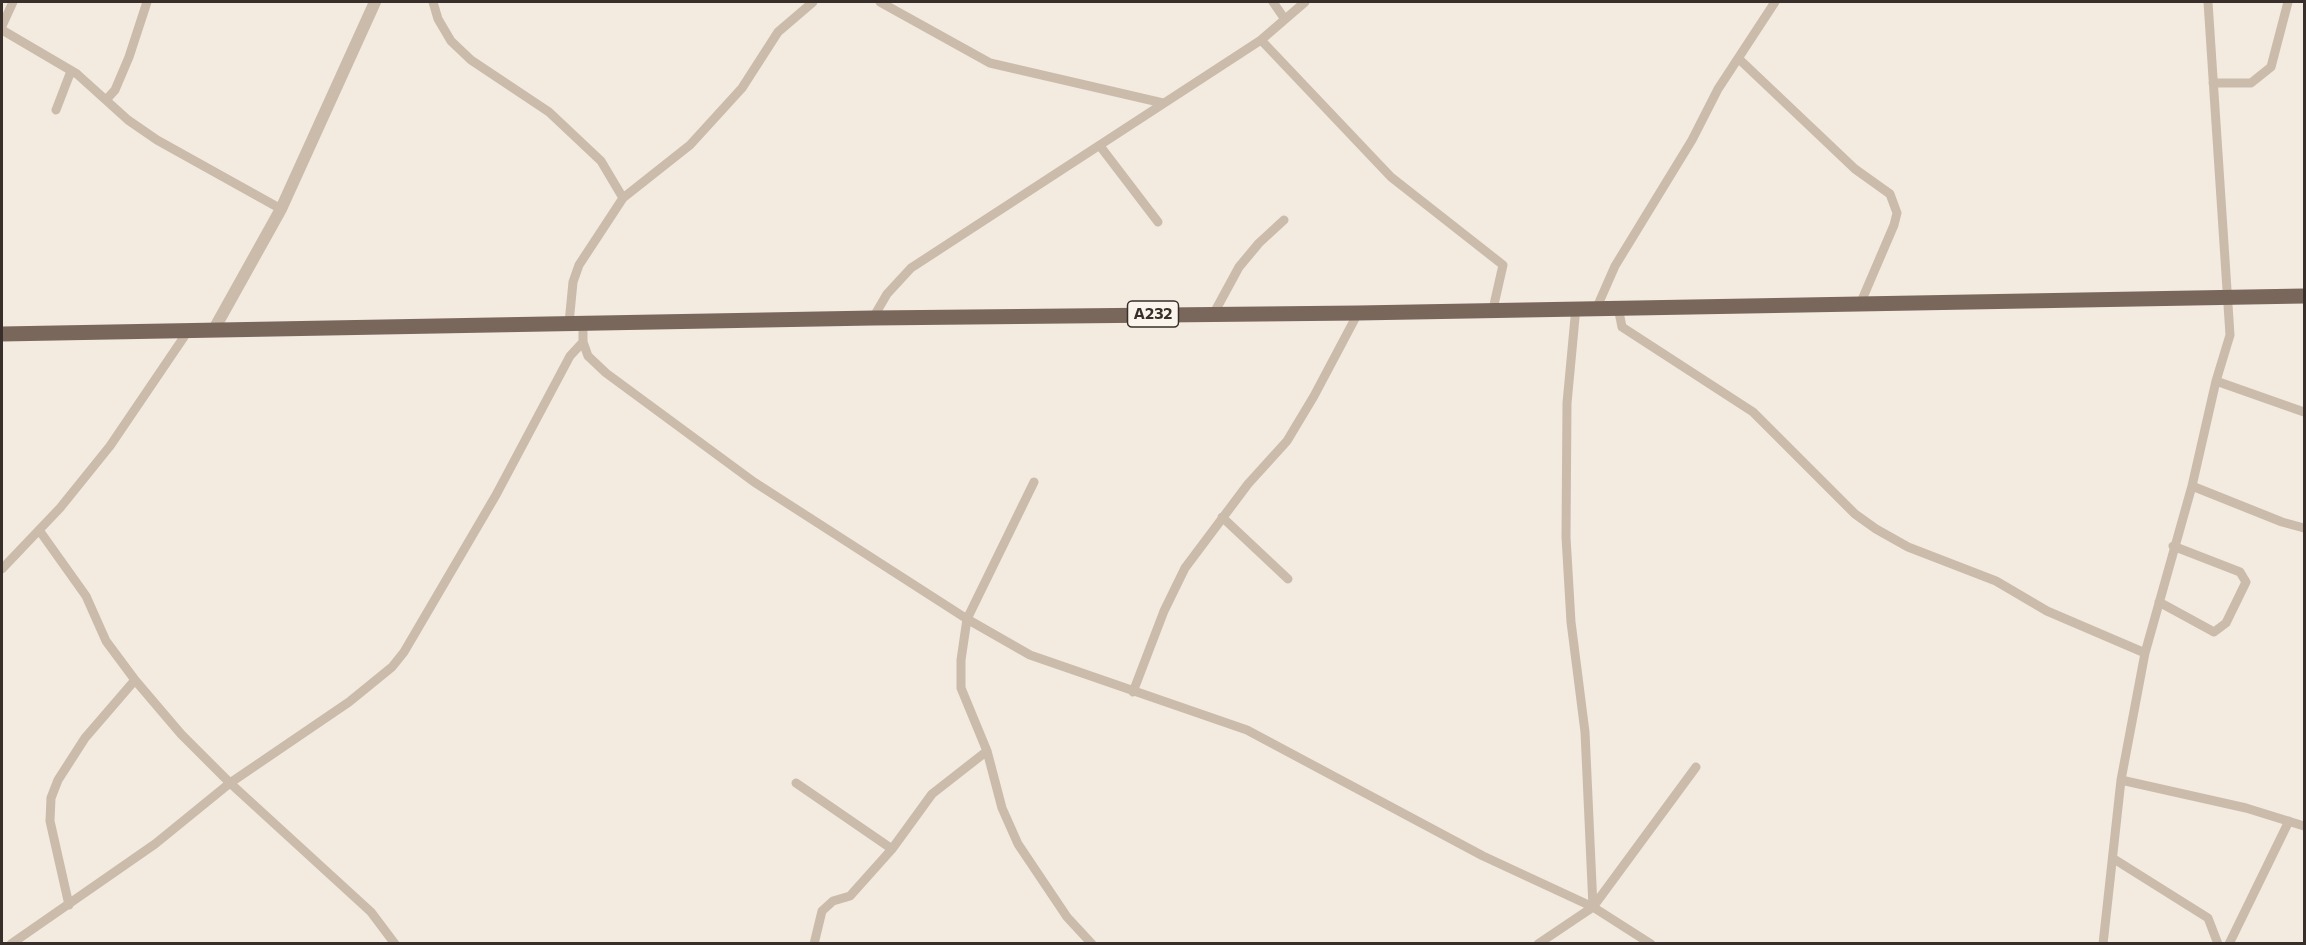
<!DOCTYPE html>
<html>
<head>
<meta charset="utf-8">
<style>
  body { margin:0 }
  #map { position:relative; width:2306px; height:945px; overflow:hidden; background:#f3eae0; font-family:Commissioner,sans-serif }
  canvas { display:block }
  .frame { position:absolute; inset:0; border:3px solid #392f2a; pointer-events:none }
</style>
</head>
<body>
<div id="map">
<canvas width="2306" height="945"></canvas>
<div class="frame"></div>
</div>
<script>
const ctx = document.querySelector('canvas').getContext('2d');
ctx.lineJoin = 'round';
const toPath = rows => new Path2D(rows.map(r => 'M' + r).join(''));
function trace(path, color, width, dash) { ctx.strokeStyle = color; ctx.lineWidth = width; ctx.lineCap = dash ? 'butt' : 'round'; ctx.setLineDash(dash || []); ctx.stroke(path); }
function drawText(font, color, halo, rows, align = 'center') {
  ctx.font = font + ' Commissioner,sans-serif'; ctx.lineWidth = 4.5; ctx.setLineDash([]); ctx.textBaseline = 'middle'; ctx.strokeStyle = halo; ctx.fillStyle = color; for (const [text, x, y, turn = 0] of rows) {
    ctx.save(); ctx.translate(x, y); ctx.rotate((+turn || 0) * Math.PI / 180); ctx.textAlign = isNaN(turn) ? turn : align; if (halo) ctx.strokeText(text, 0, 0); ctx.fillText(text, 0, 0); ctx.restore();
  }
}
trace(toPath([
  [433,2,438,19,451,41,471,60,549,112,601,161,623,198],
  [880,2,990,63,1163,103],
  [1273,2,1284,18],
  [2,26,13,2],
  [2,30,77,74,128,120,157,140,281,209],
  [1261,40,1391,177,1503,265,1493,309],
  [1739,59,1855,169,1890,194,1897,213,1894,225,1861,302],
  [2213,83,2251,83,2271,67,2288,2],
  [106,100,115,90,129,57,147,2],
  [56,110,71,71],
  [1100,146,1158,222],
  [1576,307,1567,403,1566,537,1571,622,1585,732,1593,907],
  [1597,307,1615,266,1692,140,1718,89,1775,2],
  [1618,307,1622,327,1753,412,1855,514,1876,529,1908,547,1996,581,2047,611,2145,653],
  [1214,313,1239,267,1259,243,1284,220],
  [873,318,887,294,911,268,1261,40,1305,2],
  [569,323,573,282,579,265,623,198,690,145,742,88,778,32,813,2],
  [583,323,583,342,588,356,606,373,754,482,967,619,1030,655,1247,730,1483,856,1593,907,1651,944],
  [2216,381,2304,412],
  [1034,482,967,619,961,660,961,688,987,751,1002,808,1018,844,1067,917,1092,944],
  [2192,486,2282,522,2304,528],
  [1222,517,1288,579],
  [39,530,86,596,106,641,135,680,181,734,230,783,371,912,395,944],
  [2,569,60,508,110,446,188,331],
  [2159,602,2214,632,2226,623,2246,582,2240,572,2173,546],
  [1133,692,1164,611,1185,568,1248,484,1287,441,1314,396,1358,313],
  [2121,780,2246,808,2304,826],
  [796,783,892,849],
  [2114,859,2208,918,2218,944],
  [69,905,50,821,51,798,58,780,85,738,135,680],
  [11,944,155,844,230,783,349,702,392,667,404,652,496,495,570,356,583,342],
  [814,944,822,911,833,901,850,896,892,849,932,794,987,751],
  [1538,944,1593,907,1696,767],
  [2103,944,2121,780,2145,653,2192,486,2216,381,2230,335,2208,2],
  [2229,944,2289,821]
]), '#cbbbab', 9);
trace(toPath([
  [213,331,281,209,375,2]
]), '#cbbbab', 12);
trace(toPath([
  [2,334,873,318,1358,313,2304,296]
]), '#7a675c', 15);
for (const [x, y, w] of [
  [1153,314,51]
]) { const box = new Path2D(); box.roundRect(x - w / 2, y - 13, w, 26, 4.5); ctx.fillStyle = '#faf4ec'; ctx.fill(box); trace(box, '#392f2a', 1.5); }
drawText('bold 16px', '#392f2a', null, [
  ["A232",1153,314]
]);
</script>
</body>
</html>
